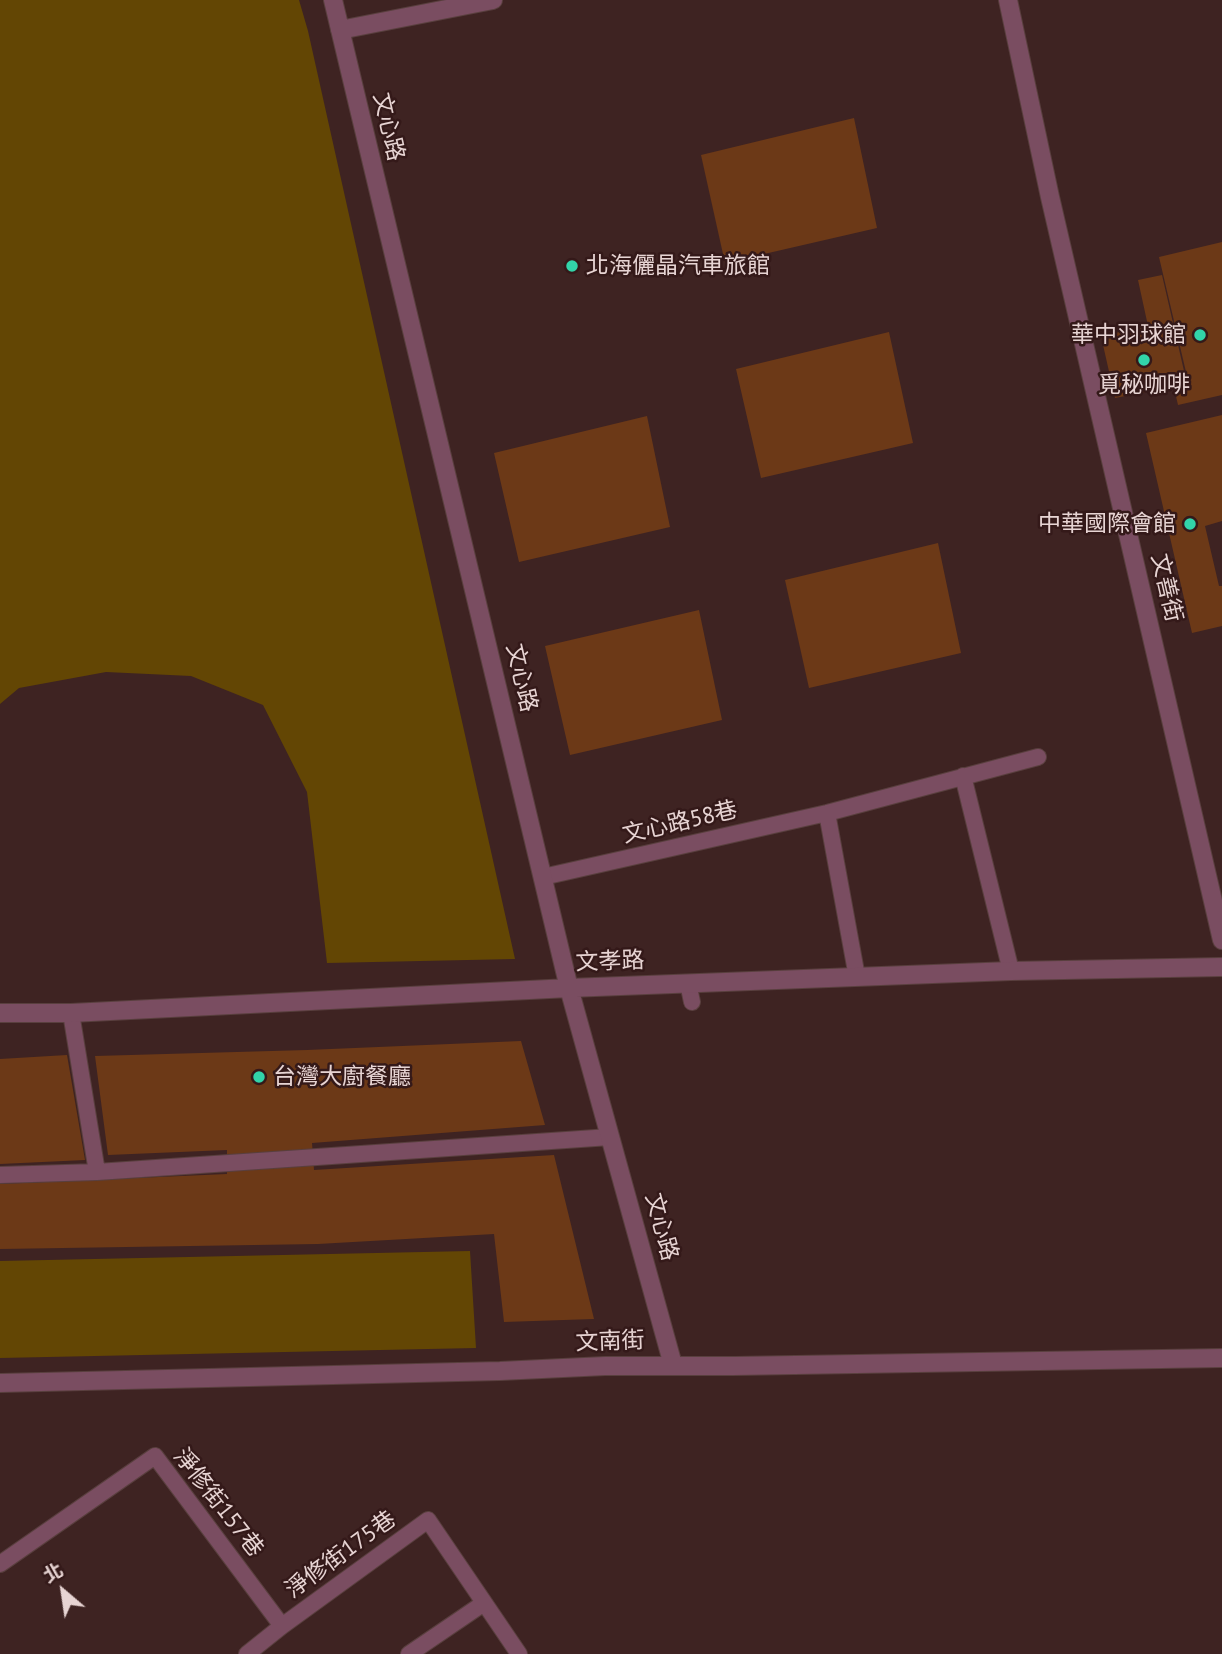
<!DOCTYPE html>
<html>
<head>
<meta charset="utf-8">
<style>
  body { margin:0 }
  #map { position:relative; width:1222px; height:1654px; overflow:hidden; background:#3e2322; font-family:"PT Sans","Noto Sans TC",sans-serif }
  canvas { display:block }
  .north { position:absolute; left:28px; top:1556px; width:70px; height:70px; -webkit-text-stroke:5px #341919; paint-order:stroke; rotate:331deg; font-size:19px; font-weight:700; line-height:28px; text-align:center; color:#e7d4d3 }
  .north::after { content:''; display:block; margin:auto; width:24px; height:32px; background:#e7d4d3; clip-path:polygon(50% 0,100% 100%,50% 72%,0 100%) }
</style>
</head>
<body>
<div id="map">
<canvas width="1222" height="1654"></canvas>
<div class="north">北</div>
</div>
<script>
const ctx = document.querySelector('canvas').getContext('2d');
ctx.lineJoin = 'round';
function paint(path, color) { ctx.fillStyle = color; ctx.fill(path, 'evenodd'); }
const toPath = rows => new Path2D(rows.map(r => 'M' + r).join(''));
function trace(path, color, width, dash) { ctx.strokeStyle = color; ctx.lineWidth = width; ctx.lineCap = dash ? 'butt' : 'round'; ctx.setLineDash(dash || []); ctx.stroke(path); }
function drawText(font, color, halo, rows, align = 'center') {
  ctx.font = font + ' "PT Sans","Noto Sans TC",sans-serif'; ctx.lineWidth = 5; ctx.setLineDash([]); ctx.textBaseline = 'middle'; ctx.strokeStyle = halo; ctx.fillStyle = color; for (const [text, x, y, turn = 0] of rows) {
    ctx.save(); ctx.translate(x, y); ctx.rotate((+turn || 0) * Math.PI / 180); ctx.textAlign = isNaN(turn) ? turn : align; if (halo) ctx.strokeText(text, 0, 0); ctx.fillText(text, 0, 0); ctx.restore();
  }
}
paint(toPath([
  [0,0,299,0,308,31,515,959,327,963,307,792,263,705,191,676,106,672,19,688,0,704],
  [470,1251,476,1348,0,1358,0,1261]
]), '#634604');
paint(toPath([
  [854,118,877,228,725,263,701,155],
  [1222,242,1222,395,1178,405,1175,392,1190,389,1159,257],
  [1162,275,1187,384,1115,398,1101,336,1148,326,1138,280],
  [889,332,913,443,761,478,736,369],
  [1222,415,1222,521,1205,526,1219,586,1222,586,1222,626,1192,633,1146,433],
  [647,416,670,527,519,562,494,453],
  [938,543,961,653,809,688,785,580],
  [699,610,722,720,570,755,545,646],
  [521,1041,545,1125,312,1143,314,1170,554,1155,594,1319,504,1322,494,1234,318,1244,0,1249,0,1184,227,1174,227,1150,108,1155,95,1056,307,1050],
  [67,1055,85,1160,0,1164,0,1059]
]), '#6c3917');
const service = toPath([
  [963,776,1011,971],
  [827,813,857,977],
  [543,877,827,813,1038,757],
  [688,983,692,1002],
  [71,1013,97,1172],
  [0,1175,97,1172,610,1137],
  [0,1564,155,1456,282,1626],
  [247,1654,282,1626,428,1520,519,1654],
  [409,1654,484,1603]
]);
const minor = toPath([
  [333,0,569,988,673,1365],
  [1008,0,1050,197,1222,940],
  [340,30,493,0],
  [0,1013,71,1013,569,988,1011,971,1222,967],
  [0,1383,500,1371,605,1366,734,1366,1222,1358]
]);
trace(service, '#593f3e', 18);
trace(minor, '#593f3e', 20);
trace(service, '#7a4d61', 16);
trace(minor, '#7a4d61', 18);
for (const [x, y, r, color] of [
  [572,266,7,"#32d4a9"],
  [1200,335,7,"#32d4a9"],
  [1144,360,7,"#32d4a9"],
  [1190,524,7,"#32d4a9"],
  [259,1077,7,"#32d4a9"]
]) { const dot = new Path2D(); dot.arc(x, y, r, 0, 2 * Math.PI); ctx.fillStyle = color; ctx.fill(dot); trace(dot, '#341919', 2.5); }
drawText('23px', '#e7d4d3', '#341919', [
  ["文心路",388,127,77],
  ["文善街",1166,588,77],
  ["文心路",521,678,77],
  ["文心路58巷",680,823,-13],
  ["文孝路",610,962,-2],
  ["文心路",661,1227,75],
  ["文南街",610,1342,-2],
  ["淨修街157巷",218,1503,52],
  ["淨修街175巷",341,1555,-36]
]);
drawText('23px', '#e7d4d3', '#341919', [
  ["北海儷晶汽車旅館",586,266],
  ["華中羽球館",1186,335,"right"],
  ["覓秘咖啡",1144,385,"center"],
  ["中華國際會館",1176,524,"right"],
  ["台灣大廚餐廳",273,1077]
], 'left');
</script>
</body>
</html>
